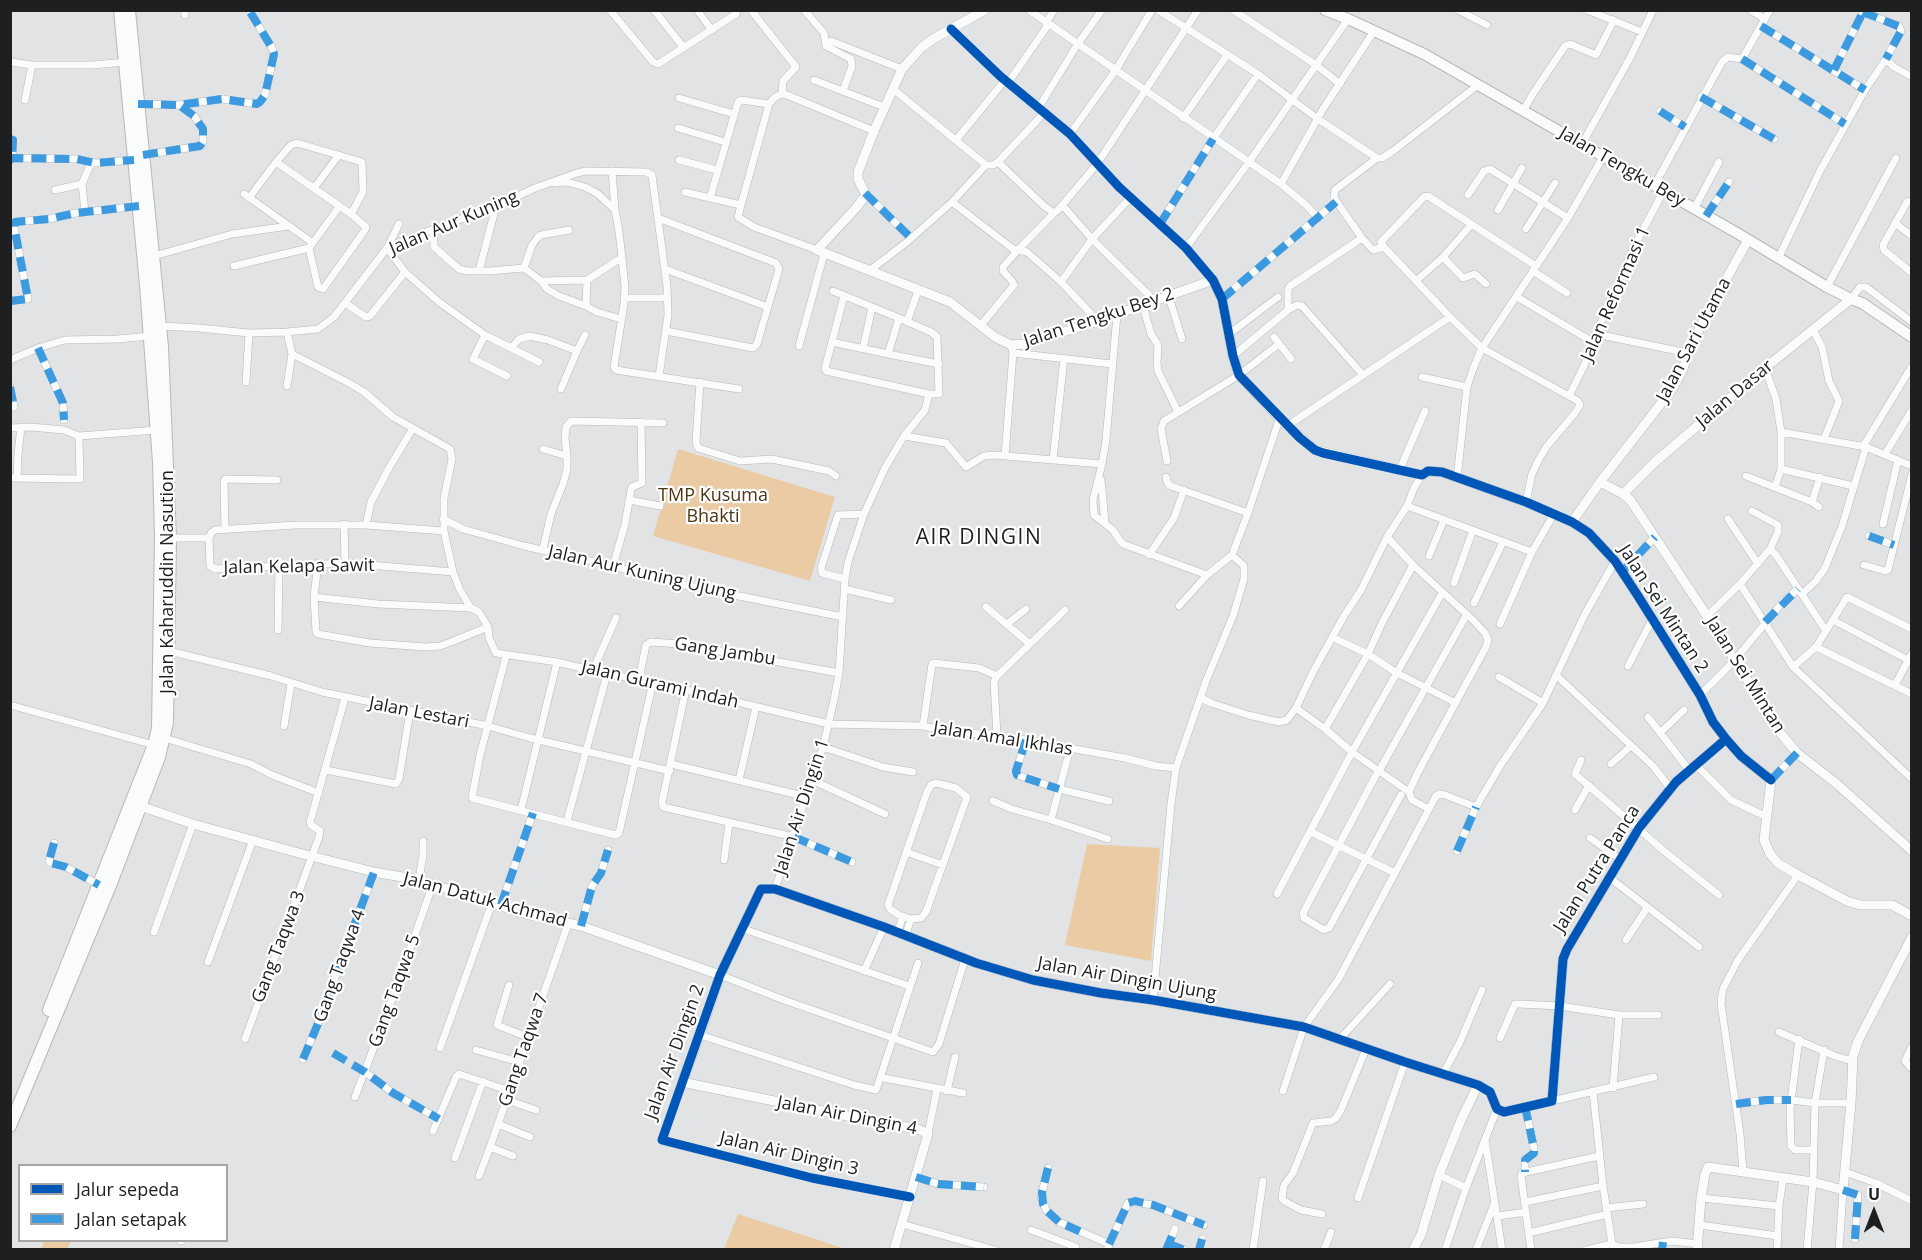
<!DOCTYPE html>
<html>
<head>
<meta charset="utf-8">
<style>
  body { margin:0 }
  #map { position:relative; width:1922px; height:1260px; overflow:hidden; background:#e1e3e4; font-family:"Open Sans",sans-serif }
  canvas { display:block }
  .frame { position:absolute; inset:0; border:12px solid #1e1f20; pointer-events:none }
  .legend { position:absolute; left:18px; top:1164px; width:210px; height:78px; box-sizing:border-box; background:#fff; border:2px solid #a5a5a6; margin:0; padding:8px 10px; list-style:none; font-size:18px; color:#1e1f20 }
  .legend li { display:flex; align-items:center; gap:12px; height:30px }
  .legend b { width:30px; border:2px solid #a5a5a6 }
  .north { position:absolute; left:1844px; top:1182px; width:60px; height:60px; -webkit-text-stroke:4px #fff; paint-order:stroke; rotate:0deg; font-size:16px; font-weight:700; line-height:24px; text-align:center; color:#1e1f20 }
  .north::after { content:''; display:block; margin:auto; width:21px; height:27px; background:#1e1f20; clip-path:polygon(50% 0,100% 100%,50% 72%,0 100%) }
</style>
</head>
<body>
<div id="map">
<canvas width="1922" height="1260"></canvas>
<div class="frame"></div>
<ul class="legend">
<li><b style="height:8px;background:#0057b8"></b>Jalur sepeda</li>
<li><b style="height:8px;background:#3c9be0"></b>Jalan setapak</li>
</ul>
<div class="north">U</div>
</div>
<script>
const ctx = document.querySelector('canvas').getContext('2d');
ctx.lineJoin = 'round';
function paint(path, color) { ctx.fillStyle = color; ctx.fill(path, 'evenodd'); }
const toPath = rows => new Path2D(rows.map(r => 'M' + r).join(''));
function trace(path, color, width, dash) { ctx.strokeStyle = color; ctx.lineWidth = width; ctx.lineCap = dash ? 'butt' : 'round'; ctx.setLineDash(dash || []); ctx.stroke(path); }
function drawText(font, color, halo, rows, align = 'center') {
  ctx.font = font + ' "Open Sans",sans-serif'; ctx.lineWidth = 4.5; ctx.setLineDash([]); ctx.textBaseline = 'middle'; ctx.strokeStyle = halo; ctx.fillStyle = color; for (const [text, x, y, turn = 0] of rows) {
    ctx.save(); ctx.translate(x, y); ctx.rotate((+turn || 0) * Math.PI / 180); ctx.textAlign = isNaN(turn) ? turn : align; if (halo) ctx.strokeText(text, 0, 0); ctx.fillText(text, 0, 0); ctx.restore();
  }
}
paint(toPath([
  [678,449,835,497,810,581,653,536],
  [1087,844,1160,848,1151,961,1065,945],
  [738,1214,846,1249,724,1249],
  [44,1241,44,1240,71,1241,67,1249,41,1249]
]), '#eacba4');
const minor = toPath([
  [610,10,653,62,658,64,736,14,737,10],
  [654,10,684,48],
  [697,10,712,30],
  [751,10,796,67,783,81,782,94],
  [804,10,824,33,826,46,851,59,852,66,843,91],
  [1029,10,1281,184,1305,204,1318,218],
  [1158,10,1258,74,1318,119,1377,158],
  [1233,10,1316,65,1340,84],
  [1458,10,1487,25],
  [1587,10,1642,32],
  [1750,10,1765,19],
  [185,15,185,10],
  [1046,23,1054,10],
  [1761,26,1865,90],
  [951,29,1000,76,1070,134,1119,187,1186,248,1213,280],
  [831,41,902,69],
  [1742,59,1845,124],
  [1886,59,1894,67,1912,77],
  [10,62,32,65,93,65,125,62],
  [1834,70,1864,10],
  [814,80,884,107],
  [1008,83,1048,25],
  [893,89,986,165],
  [1701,97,1774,139],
  [679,98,734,114],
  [25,100,32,65],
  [138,104,179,105,222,99,257,104,260,102,265,95,274,54,272,48,249,10],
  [1039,107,1077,45,1102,10],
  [1523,111,1534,92,1565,46,1570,44,1596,55,1614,20],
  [1660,111,1685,127],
  [1045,112,998,162,993,165,986,165,952,202,1013,249,1027,252,1061,282,1098,321],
  [1183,118,1227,55],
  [678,128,725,142],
  [1070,134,1115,71,1152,10],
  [10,139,13,140,12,158],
  [956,140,1005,80],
  [1582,144,1631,56,1653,10],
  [143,155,200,146,203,141,203,129,194,116,179,105],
  [679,160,717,170],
  [10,161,12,158,77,159,95,163,134,160],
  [276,162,351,214,366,227,365,230,323,289,318,287,309,248],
  [998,162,1044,206,1054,213,1058,210,1097,164,1198,10],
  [612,171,615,210],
  [555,183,567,182,585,187,598,194,615,210,619,231,625,287,624,304,614,367,616,370,739,389],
  [82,184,85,212],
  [1281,184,1323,109,1374,31],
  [1654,186,1722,62,1728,57,1742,59,1770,10],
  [314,188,339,155],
  [55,190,82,184,91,163],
  [685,192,710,198],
  [865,193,911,238],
  [244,194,313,243],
  [1468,195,1484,171,1490,169,1568,218],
  [249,198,276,162,291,145,297,143,362,162,363,192,351,214],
  [1912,201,1907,202,1883,245,1884,250,1912,273],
  [741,205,769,104],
  [1063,206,1092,239,1156,302],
  [1694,209,1719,162],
  [1498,210,1522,168],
  [1706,216,1729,182],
  [658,218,776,263,779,269,757,344,753,348,666,331],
  [1895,223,1912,236],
  [399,224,387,248,405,272,439,302,485,335,511,348,519,339,530,336,548,340,577,351,585,335],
  [1160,224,1213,139,1258,74],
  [1526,229,1555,183],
  [433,230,434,247,459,269,467,271,489,271,524,268,541,281,547,289,559,296,586,306,597,312,621,319],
  [1362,238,1373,250,1384,247],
  [1186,248,1249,162,1348,19],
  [817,250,754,227,738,217,741,205,710,198,738,102,741,100,769,104,775,97,782,94,787,95,874,131],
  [154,256,232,234,289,226],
  [1443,257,1463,278,1475,274,1486,284],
  [1778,259,1820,171,1865,90,1886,59,1901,31,1899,26,1863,12],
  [234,266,309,248,339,207],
  [524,268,532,245,538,237,541,235,569,230],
  [665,269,768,307],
  [479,271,496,206],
  [869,271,907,242,952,202],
  [1533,271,1567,293],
  [541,281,587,280,621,258],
  [1416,281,1443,257,1471,225],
  [1061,282,1092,239,1130,198],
  [1827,287,1896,158],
  [833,291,899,318,888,354,832,342,825,368,826,371,929,394,939,394,937,337,931,332,899,318],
  [1169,297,1182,339],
  [1517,297,1593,342],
  [625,298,667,298],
  [1222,299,1336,202],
  [1851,299,1860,287,1866,287,1912,322],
  [10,301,28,299,14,226,15,222,49,219,76,213,139,206],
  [345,303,366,317,370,316,405,272],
  [586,306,587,280],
  [1143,306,1151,334,1158,345,1157,364,1158,371,1178,412],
  [1117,315,1106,440,1102,464,1093,500,1094,515,1113,530,1120,541,1123,544,1207,575],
  [907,322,918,291],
  [981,325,1014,285,1012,281,1003,271,1003,267,1017,251,1054,213],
  [161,326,199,328,249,333,287,332,318,329,334,317,387,248,410,238,496,206,535,188,577,173,586,171,646,172,652,175,667,286,668,315,659,376],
  [1813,330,1822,347,1829,381,1839,401,1824,439],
  [287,332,292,354,349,383,364,392,393,417,450,449,452,459,444,498,444,531,453,572,460,590,471,608,479,612,488,627,489,638,496,653,557,662,607,674,653,682,829,724,923,726,952,732,997,735,1125,758,1156,766,1176,768],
  [1229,334,1278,297],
  [1596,334,1688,353],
  [485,335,473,359,507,376],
  [1274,337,1291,359],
  [832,342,844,296],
  [1011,345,1013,353,1112,364],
  [799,346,824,254],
  [38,348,63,403,64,420],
  [511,348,539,362],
  [863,349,872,307],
  [888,354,939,364],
  [1233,356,1288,310],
  [10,360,38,348,65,340,118,339,150,336],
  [1765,368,1776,399,1781,432,1866,447,1912,466],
  [1363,375,1302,306,1297,305,1288,310,1288,289,1290,286,1362,238,1334,198,1335,190,1377,158,1382,158,1393,151,1478,85],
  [1422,377,1467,387],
  [246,382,249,333],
  [700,382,696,442,698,448,740,461,772,459,829,471,836,476],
  [287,386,292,354],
  [10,387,14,407],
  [561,389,577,351],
  [1569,396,1584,366,1607,307,1635,245,1663,192],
  [1287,426,1450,317],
  [10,428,31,427,64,430,79,436,157,430],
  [904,436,946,443,966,467,984,456,994,455,1102,464],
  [543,449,567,456,567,469,563,484,551,514,543,549],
  [1885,454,1912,410],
  [567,456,565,438,566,427,571,421,663,423],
  [1005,456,1013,353],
  [1053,460,1064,358],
  [1167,461,1161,429,1164,421,1239,375,1279,344],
  [1400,469,1425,411],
  [1781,469,1853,486],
  [1746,476,1812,502,1819,507],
  [1166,477,1168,484,1171,486,1248,513],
  [10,478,80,479,79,436],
  [17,478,18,454,21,427],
  [1457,478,1467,387,1473,369,1482,348,1568,218,1603,157],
  [1101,480,1105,523],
  [1775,487,1781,469,1781,432],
  [629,500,660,506],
  [1526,502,1532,474,1538,461,1547,446,1575,413,1580,405,1578,401,1482,348,1450,317,1384,247,1381,242,1424,197,1428,196,1536,266],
  [1812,502,1820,477],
  [1407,506,1532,552],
  [443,519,463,529,524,546,613,566,665,581,843,617],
  [1728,519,1758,564],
  [344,524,345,563],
  [1883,524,1898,460],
  [366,525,371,502,389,468,413,428],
  [225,529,224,481,225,479,277,480],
  [1869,536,1894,545],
  [170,538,209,538,211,533,215,530,296,525,366,525,444,531],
  [209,538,210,566,216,569,345,563,453,572],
  [1770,549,1776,555,1826,631],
  [1149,555,1174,518,1184,490],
  [1429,556,1444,520],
  [318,563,314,597,316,632,318,634,370,643,426,647,440,646,451,642,488,627],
  [1864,565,1885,571,1888,570,1912,474],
  [613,566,625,524,631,490,632,487,642,483,641,422],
  [1622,572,1655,537],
  [845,579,822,573,821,568,838,515,864,514],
  [1454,583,1473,530],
  [1740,584,1793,667,1912,779],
  [845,589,891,600],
  [1802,594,1816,581,1825,568,1842,526,1866,447,1864,445,1912,366],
  [314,597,378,604,471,608],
  [1474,603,1503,542],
  [1179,606,1207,575,1232,555,1248,513,1280,417],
  [986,607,1030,644],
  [1707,616,1740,584,1770,549,1778,532,1778,525,1752,511],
  [1833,620,1912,662],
  [1007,624,1026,609],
  [1500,624,1532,552,1554,514],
  [278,630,279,567],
  [1334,638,1368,654,1397,673,1456,703],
  [1816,647,1912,694],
  [169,651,271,676,322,692,488,726,530,738,670,771],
  [506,656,480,755,472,798,615,835,619,833,653,682],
  [1628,666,1652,620],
  [1793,667,1816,647,1847,597,1912,629],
  [593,670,616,618],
  [1556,675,1653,766,1670,788],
  [1499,677,1543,703],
  [639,679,646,645,651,642,680,644,839,673],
  [1895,685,1912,653],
  [686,689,662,802,663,807,794,837,852,862],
  [1700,695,1734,661,1782,603,1798,589],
  [1201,698,1211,703,1248,715,1279,722,1287,720,1296,708,1325,729,1352,752,1409,792,1412,800,1429,809],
  [10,705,154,745],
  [1296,708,1313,672,1344,616,1361,590,1387,537],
  [1648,717,1689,770],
  [284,726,291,684],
  [923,726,932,664,934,663,979,668,997,676],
  [1325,729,1368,654,1382,623,1413,565],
  [1660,733,1684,710],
  [997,735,994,682,997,676,1065,610],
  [164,738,251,764,272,775,319,793],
  [1026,740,1016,771,1017,775,1059,789,1109,801],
  [823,747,883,767,913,772],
  [1070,749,1051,820,1108,839],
  [1352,752,1442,593],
  [1581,760,1575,774,1664,851,1719,895],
  [671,764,807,797],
  [1611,764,1631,746],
  [1695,764,1731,800,1767,817],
  [326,770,396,784,399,779,410,711],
  [1379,771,1467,614],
  [1376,775,1303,913,1304,918,1324,930,1329,928,1401,795],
  [739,780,756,707],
  [812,780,885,814],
  [1771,780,1797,753],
  [936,783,956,788,967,797,926,912,921,918,911,919,899,915,890,909,888,905,927,792,931,785,936,783],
  [1409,792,1417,774,1486,647,1488,640,1485,633,1473,620,1413,565,1387,537,1407,506,1414,488,1422,475],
  [993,801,1012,809,1051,820],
  [521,810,557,662],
  [1575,810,1589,785],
  [567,821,607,674],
  [1311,832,1395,873],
  [1590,838,1620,859],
  [54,843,49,861,51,863,66,867,99,885],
  [1457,851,1476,807],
  [906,852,943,865],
  [724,860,729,823],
  [1610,878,1699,947],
  [419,880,423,854,423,841],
  [775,889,823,747,834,700,839,673,845,579,848,562,864,514,885,468,904,436,925,410,929,394],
  [1277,894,1350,756],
  [501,905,533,813],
  [581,926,592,886,601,873,608,850],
  [741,928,909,986],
  [154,932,193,824],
  [897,933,903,916],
  [905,936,911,919],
  [1626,940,1647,908],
  [208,962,253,840],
  [864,971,884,927],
  [720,975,784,1000,933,1052,939,1044,965,959],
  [509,985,497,1025,527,1037],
  [1153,1000,1171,804,1176,768,1206,681,1233,616,1244,579,1244,566,1232,555],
  [1779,1032,1835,1056,1852,1061],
  [700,1035,854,1085,876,1090,918,963],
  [1500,1038,1515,1004,1519,1004,1560,1006,1619,1015,1658,1015],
  [245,1039,319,837,320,831,311,825,310,822,345,698],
  [1340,1039,1390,984],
  [1799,1039,1790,1109,1791,1146,1795,1150,1813,1150],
  [1912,1046,1905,1061,1912,1069],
  [440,1048,492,903],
  [476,1050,519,1062],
  [303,1059,317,1026,374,872],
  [365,1072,393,1093,439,1119],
  [1443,1074,1460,1042,1482,990],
  [884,1078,963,1093],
  [682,1082,663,1134,663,1141,812,1178,910,1197],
  [1613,1088,1619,1015],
  [947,1091,955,1057],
  [1283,1091,1304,1027,1338,980,1436,796,1440,794,1445,795,1476,807,1500,766,1543,703,1585,614,1615,561],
  [1593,1092,1603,1186,1613,1250],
  [355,1097,397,986,433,884],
  [507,1100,536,1110],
  [1552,1101,1654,1077],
  [1736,1104,1766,1100,1791,1100,1815,1103,1851,1103],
  [1525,1106,1534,1149,1534,1153,1525,1160,1525,1172],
  [498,1124,530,1137],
  [433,1131,456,1077,459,1074,510,1091],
  [928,1134,937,1089],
  [1485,1139,1502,1250],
  [490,1147,513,1156],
  [455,1158,483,1081],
  [1048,1168,1041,1197,1046,1210,1059,1222,1109,1244],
  [1743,1171,1740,1134,1721,1004,1722,995,1723,989,1738,960,1798,875],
  [1845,1172,1876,1183,1912,1201],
  [1439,1175,1466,1188],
  [479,1176,490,1147,568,924],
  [916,1177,938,1184,984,1187],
  [1358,1198,1405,1062],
  [1701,1198,1779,1206],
  [1525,1202,1603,1186],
  [1606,1208,1643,1204],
  [1322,1214,1301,1210,1284,1201,1282,1198,1284,1185,1293,1173,1313,1123,1331,1121,1336,1118,1341,1110,1366,1049],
  [1498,1216,1526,1212],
  [902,1224,995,1250],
  [1700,1225,1778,1236],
  [1031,1230,1076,1247],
  [1529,1233,1607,1214],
  [181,1240,181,1241],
  [1169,1244,1184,1250],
  [1107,1250,1128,1203,1132,1202,1153,1205,1204,1225],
  [1166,1250,1175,1229],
  [1199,1250,1202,1239],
  [1253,1250,1263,1181],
  [1324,1250,1331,1232],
  [1445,1250,1466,1188,1497,1109],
  [1476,1250,1495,1202],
  [1531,1250,1521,1176,1522,1173,1599,1156],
  [1586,1250,1612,1244,1619,1247,1634,1247,1672,1241,1698,1244],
  [1777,1250,1779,1206,1783,1178],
  [1807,1250,1813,1182,1815,1103,1824,1050],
  [1839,1250,1843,1190,1858,1195,1855,1239]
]);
const tertiary = toPath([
  [985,10,933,39,922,47,902,69,874,131,858,172,858,179,865,193,865,196,856,208,817,250,950,302,995,337,1011,345,1025,344,1098,321,1213,280,1222,299,1233,356,1239,375,1287,426,1315,450,1422,475,1428,471,1442,472,1526,502,1572,522,1589,533,1615,561,1638,596,1700,695,1713,722,1726,739,1741,756,1771,780,1764,840,1770,854,1779,864,1798,875,1847,901,1860,905,1892,905,1912,916],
  [1600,482,1623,494,1631,501,1707,616,1782,735,1797,753,1837,784,1912,851],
  [1623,494,1655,462,1765,368,1851,299],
  [1572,522,1600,482,1673,388,1683,369,1688,353,1705,317,1748,240],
  [140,806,193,824,295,852,374,872,419,880,526,914,581,926,720,975],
  [894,1250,928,1134,918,1129,852,1117,682,1082,700,1035,720,975,761,889,775,889,884,927,976,963,1033,980,1101,993,1153,1000,1304,1027,1405,1062,1478,1085,1490,1092,1497,1109,1504,1112,1552,1101,1563,959,1567,949,1639,828,1676,782,1726,739],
  [1413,1250,1421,1235,1439,1175,1461,1120,1478,1085],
  [1697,1250,1701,1198,1705,1174,1708,1167,1813,1182,1843,1190,1851,1103,1853,1056,1858,1041,1912,937]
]);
const secondary = toPath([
  [1325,10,1348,19,1424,54,1737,233,1827,287,1851,299,1862,303,1912,337]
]);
const trunk = toPath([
  [49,1010,154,745,158,728,161,537,159,462,146,285,120,10],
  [10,1126,109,888,159,757,167,723,170,538,162,347,129,10]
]);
trace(minor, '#b7b8b9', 8);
trace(tertiary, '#b7b8b9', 10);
trace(secondary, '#b7b8b9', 12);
trace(trunk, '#b7b8b9', 14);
trace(minor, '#fafbfb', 7);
trace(tertiary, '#fafbfb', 9);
trace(secondary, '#fafbfb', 10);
trace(trunk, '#fafbfb', 12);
trace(toPath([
  [1863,12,1900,27,1901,31,1886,59],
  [1761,26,1865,90],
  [1742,59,1845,124],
  [1834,70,1864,10],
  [1701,97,1774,139],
  [138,104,179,105,222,99,257,104,260,102,265,95,274,54,272,48,249,10],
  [1660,111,1685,127],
  [10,139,13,140,12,158],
  [143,155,200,146,203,141,203,129,194,116,179,105],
  [10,161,12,158,77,159,95,163,134,160],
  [865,193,911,238],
  [1706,216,1729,182],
  [1160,224,1213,139],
  [1222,299,1336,202],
  [10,301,28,299,14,226,15,222,49,219,76,213,139,206],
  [38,348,63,403,64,420],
  [10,387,14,407],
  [1869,536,1894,545],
  [1622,572,1655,537],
  [1765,622,1798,589],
  [1026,740,1016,771,1017,775,1059,789],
  [1771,780,1797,753],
  [794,837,852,862],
  [54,843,49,861,51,863,66,867,99,885],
  [1457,851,1476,807],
  [501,905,533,813],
  [581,926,592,886,601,873,608,850],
  [333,1053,365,1072,393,1093,439,1119],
  [303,1059,317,1026,374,872],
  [1736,1104,1766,1100,1791,1100],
  [1525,1106,1534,1149,1534,1153,1525,1160,1525,1172],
  [1048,1168,1042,1192,1043,1204,1046,1210,1059,1222,1081,1232],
  [916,1177,938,1184,984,1187],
  [1843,1190,1858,1195,1855,1239],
  [1109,1244,1128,1203,1135,1201,1153,1205,1204,1225],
  [1169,1244,1184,1250],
  [1166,1250,1175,1229],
  [1199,1250,1202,1239],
  [1662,1250,1663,1242]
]), '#3c9be0', 8, [15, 8]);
trace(toPath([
  [951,29,1000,76,1070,134,1119,187,1186,248,1213,280,1222,299,1233,356,1239,375,1300,438,1315,450,1323,453,1422,475,1428,471,1442,472,1526,502,1572,522,1589,533,1615,561,1638,596,1700,695,1713,722,1726,739,1741,756,1771,780],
  [910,1197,812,1178,662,1140,720,975,761,889,775,889,884,927,976,963,1033,980,1101,993,1153,1000,1304,1027,1405,1062,1478,1085,1490,1092,1497,1109,1504,1112,1552,1101,1563,959,1567,949,1639,828,1676,782,1726,739]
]), '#0057b8', 9);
drawText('18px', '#1e1f20', '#fff', [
  ["Jalan Tengku Bey",1622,167,30],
  ["Jalan Aur Kuning",454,223,-23],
  ["Jalan Reformasi 1",1616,294,-66],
  ["Jalan Tengku Bey 2",1099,318,-18],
  ["Jalan Sari Utama",1694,340,-62],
  ["Jalan Dasar",1735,394,-40],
  ["Jalan Kelapa Sawit",299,567,-1],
  ["Jalan Aur Kuning Ujung",642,573,13],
  ["Jalan Kaharuddin Nasution",168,582,-90],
  ["Jalan Sei Mintan 2",1663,609,57],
  ["Gang Jambu",725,652,9],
  ["Jalan Sei Mintan",1745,675,58],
  ["Jalan Gurami Indah",660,685,13],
  ["Jalan Lestari",419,713,11],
  ["Jalan Amal Ikhlas",1003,739,9],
  ["Jalan Air Dingin 1",802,807,-72],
  ["Jalan Putra Panca",1597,869,-58],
  ["Jalan Datuk Achmad",485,900,15],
  ["Gang Taqwa 3",279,947,-69],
  ["Gang Taqwa 4",340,966,-70],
  ["Jalan Air Dingin Ujung",1127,979,10],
  ["Gang Taqwa 5",395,991,-70],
  ["Gang Taqwa 7",524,1050,-71],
  ["Jalan Air Dingin 2",675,1052,-70],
  ["Jalan Air Dingin 4",847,1116,11],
  ["Jalan Air Dingin 3",789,1154,13]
]);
drawText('18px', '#4d3413', '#fff', [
  ["TMP Kusuma",713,496],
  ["Bhakti",713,517]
]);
ctx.letterSpacing = '1.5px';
drawText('21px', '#1e1f20', '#fff', [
  ["AIR DINGIN",979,538]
]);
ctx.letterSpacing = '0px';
</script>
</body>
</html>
